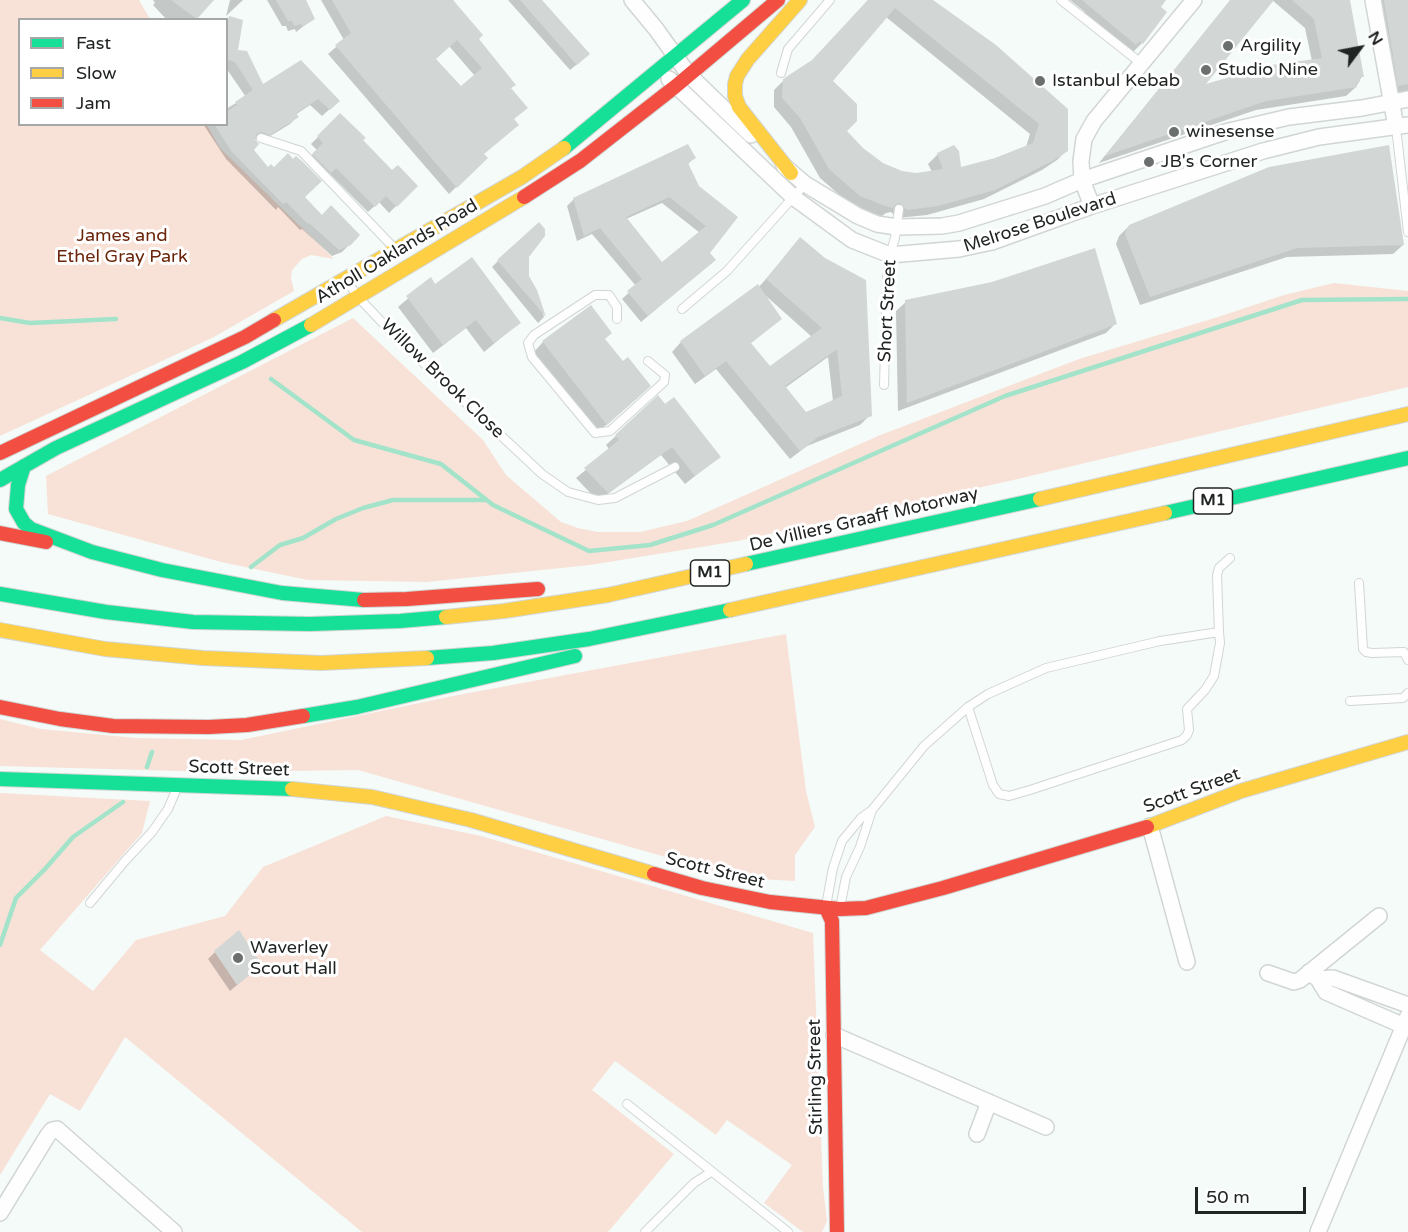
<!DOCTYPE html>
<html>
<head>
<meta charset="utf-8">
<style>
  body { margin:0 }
  #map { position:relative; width:1408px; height:1232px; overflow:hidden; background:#f5fbf8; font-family:"Varela Round",sans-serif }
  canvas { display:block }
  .legend { position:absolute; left:18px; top:18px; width:210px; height:108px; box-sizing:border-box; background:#fff; border:2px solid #a6a7a7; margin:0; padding:8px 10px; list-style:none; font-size:18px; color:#202422 }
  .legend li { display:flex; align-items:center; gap:12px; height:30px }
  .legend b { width:30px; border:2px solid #a6a7a7 }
  .north { position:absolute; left:1330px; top:18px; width:60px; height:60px; -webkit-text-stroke:4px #fff; paint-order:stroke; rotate:58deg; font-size:16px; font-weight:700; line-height:24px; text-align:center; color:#202422 }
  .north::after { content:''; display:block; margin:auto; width:21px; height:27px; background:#202422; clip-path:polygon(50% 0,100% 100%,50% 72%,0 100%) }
  .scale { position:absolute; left:1195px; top:1187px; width:111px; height:27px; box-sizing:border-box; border:3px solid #202422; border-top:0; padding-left:8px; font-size:18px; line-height:21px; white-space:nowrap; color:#202422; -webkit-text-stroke:4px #fff; paint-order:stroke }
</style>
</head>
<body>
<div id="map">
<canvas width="1408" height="1232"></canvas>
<ul class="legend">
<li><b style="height:8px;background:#16e098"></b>Fast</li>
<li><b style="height:8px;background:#ffcf43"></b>Slow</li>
<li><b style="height:8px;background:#f24e42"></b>Jam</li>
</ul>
<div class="north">N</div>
<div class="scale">50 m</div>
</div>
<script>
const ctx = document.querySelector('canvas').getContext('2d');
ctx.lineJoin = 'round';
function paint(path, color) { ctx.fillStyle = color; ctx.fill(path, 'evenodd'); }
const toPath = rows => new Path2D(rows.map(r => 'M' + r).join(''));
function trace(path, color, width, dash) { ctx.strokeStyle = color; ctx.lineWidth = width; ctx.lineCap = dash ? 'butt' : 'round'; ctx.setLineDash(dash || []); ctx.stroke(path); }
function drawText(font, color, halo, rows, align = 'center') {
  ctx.font = font + ' "Varela Round",sans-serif'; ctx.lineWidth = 6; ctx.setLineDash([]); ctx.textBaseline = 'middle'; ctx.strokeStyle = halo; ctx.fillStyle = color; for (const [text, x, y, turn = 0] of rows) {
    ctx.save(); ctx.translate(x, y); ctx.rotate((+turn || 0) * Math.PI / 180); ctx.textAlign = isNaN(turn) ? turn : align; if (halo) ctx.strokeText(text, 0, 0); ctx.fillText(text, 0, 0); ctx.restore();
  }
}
paint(toPath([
  [0,0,139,0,150,19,20,20,20,124,207,125,220,148,334,259,311,255,302,259,292,270,291,278,294,291,214,337,0,436],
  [1334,283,1408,291,1408,387,1009,481,738,541,590,565,427,582,308,580,221,562,48,514,46,476,353,318,483,440,506,475,561,522,578,528,598,532,640,532,687,521,878,436,1079,359,1218,317,1284,295],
  [786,634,806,791,815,827,795,855,795,881,740,878,358,770,215,772,0,766,0,719,41,729,137,738,241,740,458,695],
  [0,793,150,801,142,833,40,950,93,991,136,940,225,916,263,867,386,816,481,836,813,933,823,1187,827,1221,822,1232,803,1232,764,1203,792,1165,727,1120,716,1135,615,1061,592,1090,674,1154,608,1232,362,1232,125,1037,80,1111,50,1094,0,1175]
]), '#f8e2d8');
paint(toPath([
  [153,0,212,0,195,20,167,20,153,5,155,3],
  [230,0,243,0,226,16],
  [267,0,306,0,305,1,313,19,296,32,295,29,288,31,286,26,282,26],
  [321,0,454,0,452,2,477,39,514,85,510,89,513,120,483,154,486,158,449,194,328,54,344,40],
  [449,46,475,76,461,88,434,59],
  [508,0,540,0,581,61,570,70],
  [868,0,930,0,1067,150,1057,160,1042,170,984,199,927,215,897,218,891,212,886,213,882,216,875,215,851,205,820,178,791,127,774,107,774,90,784,80,811,62],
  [886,17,1030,134,1026,147,995,159,959,169,938,154,928,164,932,172,916,175,901,173,882,164,862,149,845,131,831,81],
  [1070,0,1164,0,1142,43,1133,52,1129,49,1126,53,1081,16,1085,12],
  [1231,0,1272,0,1202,87,1312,61,1305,28,1272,0,1347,0,1362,76,1356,87,1346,96,1256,110,1099,163],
  [1379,0,1408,0,1408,92,1389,94],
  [230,18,237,51,262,86,300,62,332,107,322,116,310,105,295,115,297,117,290,124,262,141,252,138,251,150,268,169,303,198,350,244,342,252,332,256,302,229,300,230,278,207,276,210,226,159,203,124,226,124,226,109,246,97,226,68,226,21],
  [340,115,392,173,416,186,389,213,379,202,368,212,329,173,323,179,306,161,317,150,311,144],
  [694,158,688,164,697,187,736,217,708,253,714,260,641,322,622,299,636,286,592,234,577,241,567,206,574,199],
  [662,203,700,233,662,264,626,219],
  [1129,226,1403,245,1393,254,1287,257,1140,305,1116,244,1119,236],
  [800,239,870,415,860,425,807,446,790,459,716,369,695,384,672,352,681,342,759,287],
  [766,296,812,337,770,368,750,344,780,319],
  [828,357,833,401,806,414,785,388],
  [527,257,528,276,536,290,544,317,538,323,492,267,498,261],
  [430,280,435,286,519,323,484,352,466,328,433,353,398,307],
  [906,302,1115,324,1106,333,898,411,896,311],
  [604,340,622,363,640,395,597,433,534,352,543,342],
  [658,397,719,457,685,484,661,455,598,501,576,478,610,450,606,445],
  [215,952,261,965,230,991,208,959]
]), '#0003');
trace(toPath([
  [0,318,30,323,116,319],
  [271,379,354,440,441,464,493,505,589,551,650,545,713,525,1005,396,1302,300,1408,299],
  [251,567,280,545,303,538,336,519,363,508,393,500,486,500],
  [147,767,152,752],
  [0,945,16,898,45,869,73,837,123,802]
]), '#a2e3ca', 4.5);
paint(toPath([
  [171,0,214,0,197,19],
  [276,0,306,0,315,19,302,27,301,24,294,26,292,21,288,21],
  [332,0,453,0,483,35,479,39,516,85,511,88,528,108,514,119,519,125,484,154,488,158,457,188,335,45,351,33],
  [457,40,482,68,461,86,436,59],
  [520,0,542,0,590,54,577,65],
  [868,0,933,0,996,45,1068,109,1068,151,1054,160,995,190,938,206,907,210,900,203,896,204,893,208,885,206,860,196,829,169,800,118,782,98,783,79,812,60],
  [895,8,1039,124,1033,143,995,158,961,167,959,151,954,145,937,153,943,169,916,173,902,171,883,163,863,148,847,131,857,121,857,104,833,81],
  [1082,0,1166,0,1161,7,1167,12,1143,44,1140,41,1136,45],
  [1230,0,1274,0,1206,84,1271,65,1322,58,1314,19,1292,0,1350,0,1364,77,1360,77,1360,82,1356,83,1357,87,1266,101,1105,156],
  [1384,0,1408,0,1408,84,1398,86],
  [229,16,243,20,238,50,247,51,263,84,301,60,340,101,330,110,318,99,296,113,299,117,270,135,262,132,257,133,255,139,259,144,254,150,268,167,271,164,274,167,288,153,293,159,296,156,303,162,322,181,305,197,322,215,331,205,360,235,351,245,339,250,309,223,308,224,286,202,283,204,232,152,214,124,226,124,226,112,237,105,235,102,253,90,235,62,226,59,226,27],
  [340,113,366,138,363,140,392,170,398,165,418,186,397,207,386,196,375,207,336,168,331,173,312,154,323,143,317,136],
  [688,144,696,158,688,163,699,186,738,217,710,253,716,260,648,316,627,291,642,279,600,228,584,236,573,198],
  [669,197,706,226,662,262,626,217],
  [1389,145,1404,245,1297,248,1150,297,1125,234,1129,225,1269,167],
  [539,222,545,229,545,236,529,257,529,276,537,290,546,317,497,260],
  [800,237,825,258,866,280,872,416,818,437,800,451,726,361,705,376,680,341,758,284,782,319,751,343,770,366,822,328,766,279],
  [837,349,842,396,806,412,785,386],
  [1095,248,1117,324,907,403,905,300,992,282],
  [472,257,521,323,494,343,476,320,443,345,406,296,431,277,435,284],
  [591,305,612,333,605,339,623,361,628,357,651,386,607,425,542,341],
  [658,395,665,404,674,397,721,457,695,476,672,447,608,493,584,468,619,440,615,435],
  [239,930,262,965,237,985,214,951]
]), '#d2d7d5');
const lane = toPath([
  [1061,0,1142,64],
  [781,73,788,49,830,0],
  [1396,127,1408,232],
  [261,138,301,151,395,249],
  [346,280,358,297,397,338,542,474,568,492,598,500,615,498,675,467],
  [682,309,727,271,805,184],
  [617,319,617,307,609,295,595,295,534,335,528,343,532,357,595,433,610,431,664,382,665,375,648,361],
  [884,385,887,278,890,255,895,238,899,209],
  [1359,583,1363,649,1366,652,1372,653,1404,652,1408,660],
  [1219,632,1217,575,1219,568,1230,558],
  [1350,701,1403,698,1408,693],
  [90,903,125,861,152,832,168,809,178,786],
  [826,906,833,868,842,841,861,818,872,810,924,746,968,707,988,694,1046,668,1160,641,1219,632,1220,643,1214,676,1205,690,1187,709,1189,730,1187,735,1182,740,1030,790,1009,796,999,794,993,785,968,707],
  [840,908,846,877,860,847,872,810],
  [627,1104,788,1232],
  [645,1232,694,1183,711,1172]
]);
const street = toPath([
  [632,0,656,29,689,75,751,135],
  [1373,0,1396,127],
  [669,79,793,197,852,240,890,255,959,249,992,242,1092,206,1263,151,1319,137,1408,125],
  [784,166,805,184,858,216,877,224,897,227,942,226,959,223,1045,196,1082,180,1225,132,1289,117,1362,108,1408,99],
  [1092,206,1082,180,1081,161,1084,139,1094,121,1194,0],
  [1150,826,1187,962],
  [1309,972,1318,979,1326,992,1404,1026],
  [1268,973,1294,982,1300,980,1379,916],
  [1318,979,1333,978,1408,1005],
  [834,1035,1046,1127],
  [977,1134,989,1102],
  [0,1213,48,1135,52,1130,57,1129,174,1232],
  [1318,1232,1408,1016]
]);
const fast = toPath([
  [564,148,743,0],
  [24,466,18,485,16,509,24,523,31,529,92,552,162,570,282,593,364,600],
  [0,480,56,448,242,362,311,325],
  [1165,513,1408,458],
  [746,564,1040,499],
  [0,594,106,612,193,622,310,624,400,621,446,617],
  [427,658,493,653,589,639,730,610],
  [303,716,357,707,575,656],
  [0,779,292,789]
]);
const slow = toPath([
  [791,173,739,107,735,96,735,84,737,76,748,59,800,0],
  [274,320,522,177,564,148],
  [311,325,524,197],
  [1040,499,1408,414],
  [730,610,1165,513],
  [446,617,504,611,608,595,746,564],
  [0,630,105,649,203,658,321,663,427,658],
  [292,789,372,797,471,820,654,874],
  [1147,827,1241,791,1408,742]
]);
const jam = toPath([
  [524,197,580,161,676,86,778,0],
  [0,453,245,337,274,320],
  [0,533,46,542],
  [364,600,407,599,538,589],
  [0,707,60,719,113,726,209,727,247,725,303,716],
  [654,874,702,888,770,902,840,909,866,908,943,888,1147,827],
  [826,908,832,921,837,1232]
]);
trace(lane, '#d1d6d4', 10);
trace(street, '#d1d6d4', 18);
trace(fast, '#d1d6d4', 16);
trace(slow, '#d1d6d4', 16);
trace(jam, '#d1d6d4', 16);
trace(lane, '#fefefe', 8);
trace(street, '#fefefe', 15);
trace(fast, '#16e098', 14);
trace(slow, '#ffcf43', 14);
trace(jam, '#f24e42', 14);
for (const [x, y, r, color] of [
  [1228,46,6,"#6b6f6d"],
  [1206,70,6,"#6b6f6d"],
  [1040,81,6,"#6b6f6d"],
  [1174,132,6,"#6b6f6d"],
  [1149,162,6,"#6b6f6d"],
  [238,958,6,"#6b6f6d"]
]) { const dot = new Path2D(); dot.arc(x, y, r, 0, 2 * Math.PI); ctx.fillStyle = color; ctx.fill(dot); trace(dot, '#fff', 2); }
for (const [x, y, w] of [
  [1213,501,39],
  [710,573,39]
]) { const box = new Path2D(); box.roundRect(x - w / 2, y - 13, w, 26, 4.5); ctx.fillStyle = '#fff'; ctx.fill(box); trace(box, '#202422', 1.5); }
drawText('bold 16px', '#202422', null, [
  ["M1",1213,501],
  ["M1",710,573]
]);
drawText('18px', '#202422', '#fff', [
  ["Argility",1240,46],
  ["Studio Nine",1218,70],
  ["Istanbul Kebab",1052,81],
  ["winesense",1186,132],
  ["JB's Corner",1161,162],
  ["Waverley",250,948],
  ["Scout Hall",250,969]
], 'left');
drawText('18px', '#202422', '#fff', [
  ["Melrose Boulevard",1040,223,-18],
  ["Atholl Oaklands Road",397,252,-31],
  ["Short Street",888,311,-87],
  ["Willow Brook Close",442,379,44],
  ["De Villiers Graaff Motorway",864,520,-13],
  ["Scott Street",239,769,2],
  ["Scott Street",1192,791,-20],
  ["Scott Street",715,871,14],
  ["Stirling Street",816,1077,-91]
]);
drawText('18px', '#6a250b', '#fff', [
  ["James and",122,236],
  ["Ethel Gray Park",122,257]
]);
</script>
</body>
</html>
